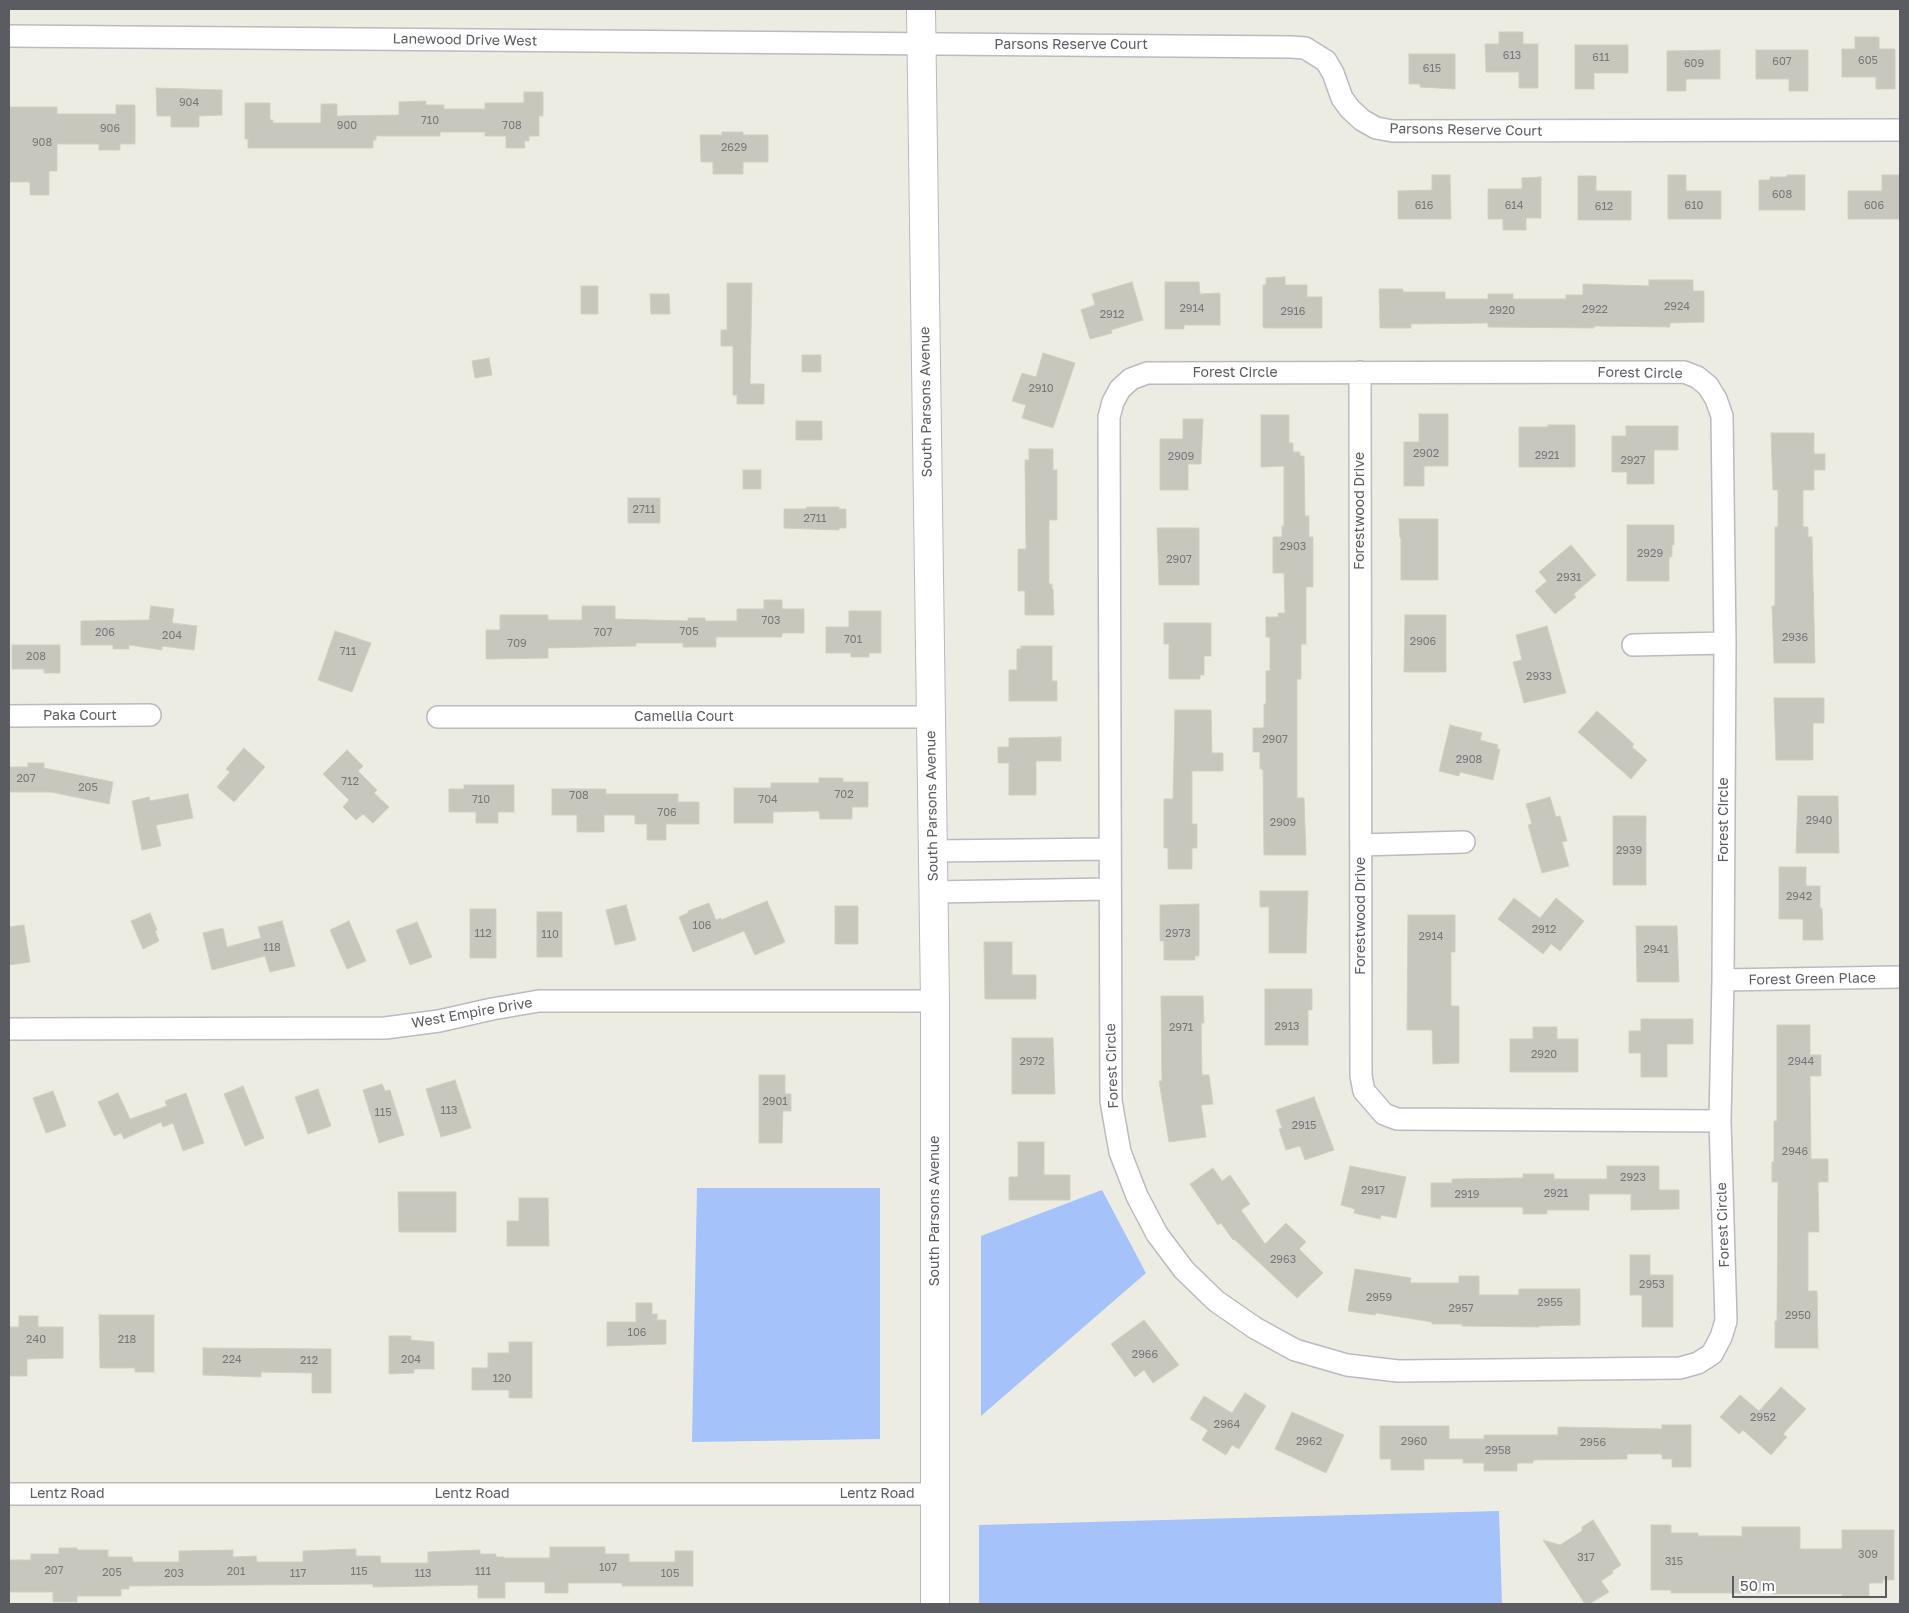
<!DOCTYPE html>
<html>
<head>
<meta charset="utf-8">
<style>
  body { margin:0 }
  #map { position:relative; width:1909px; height:1613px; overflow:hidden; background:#ecece2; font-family:"Golos Text",sans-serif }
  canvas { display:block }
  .frame { position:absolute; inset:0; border:10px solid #5a5c62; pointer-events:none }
  .scale { position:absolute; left:1732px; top:1576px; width:155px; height:22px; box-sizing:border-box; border:2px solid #5a5c62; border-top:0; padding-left:6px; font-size:15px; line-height:18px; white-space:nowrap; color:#5a5c62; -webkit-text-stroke:4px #fff; paint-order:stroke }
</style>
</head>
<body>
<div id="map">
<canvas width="1909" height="1613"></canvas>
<div class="frame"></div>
<div class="scale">50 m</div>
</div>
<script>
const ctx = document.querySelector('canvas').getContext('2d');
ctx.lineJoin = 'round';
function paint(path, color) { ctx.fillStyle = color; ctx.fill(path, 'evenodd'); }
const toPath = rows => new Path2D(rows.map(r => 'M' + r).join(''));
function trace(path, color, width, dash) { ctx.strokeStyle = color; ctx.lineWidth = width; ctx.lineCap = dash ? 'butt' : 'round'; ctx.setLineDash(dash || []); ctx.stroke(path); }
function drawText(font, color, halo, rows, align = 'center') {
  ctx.font = font + ' "Golos Text",sans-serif'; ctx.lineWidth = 4.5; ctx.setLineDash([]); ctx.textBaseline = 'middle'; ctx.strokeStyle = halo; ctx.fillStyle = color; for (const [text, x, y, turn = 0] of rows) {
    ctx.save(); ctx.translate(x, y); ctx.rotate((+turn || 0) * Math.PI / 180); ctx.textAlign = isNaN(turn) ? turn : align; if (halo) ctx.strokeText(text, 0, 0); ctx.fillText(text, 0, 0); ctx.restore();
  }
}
paint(toPath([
  [697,1188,880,1188,880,1439,692,1442],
  [1102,1190,1146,1273,981,1416,981,1236],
  [1499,1511,1502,1604,979,1604,979,1525]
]), '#a5c2fa');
const building = toPath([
  [1499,32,1523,32,1523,44,1538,44,1538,88,1519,88,1519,72,1486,72,1485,44,1499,44,1499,32],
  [1855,37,1879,37,1879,49,1895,49,1895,89,1876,89,1876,77,1842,77,1842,49,1855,49,1855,37],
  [1575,45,1628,45,1628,73,1594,73,1594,89,1575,89,1575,45],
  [1720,50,1720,79,1686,79,1686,91,1667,91,1667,51,1720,50],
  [1756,50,1808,50,1808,91,1789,91,1789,79,1756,79,1756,50],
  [1409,54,1455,54,1455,89,1420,87,1420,84,1409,84,1409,54],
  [156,88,222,90,222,115,199,116,199,127,171,127,171,116,157,116,156,88],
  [524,92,543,92,543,116,539,116,539,136,529,136,529,141,524,141,525,148,506,148,506,136,485,136,485,132,440,132,440,136,376,136,376,140,373,140,373,148,248,148,248,139,245,139,245,103,270,103,270,120,273,120,273,123,321,123,321,104,337,104,337,116,399,115,399,102,426,101,426,105,444,105,444,109,485,109,485,103,524,103,524,92],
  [116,105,135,105,135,144,120,144,120,150,99,150,99,144,57,144,57,171,49,171,49,195,30,195,30,182,9,182,9,107,57,107,57,114,116,114,116,105],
  [722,132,743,132,743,135,768,135,768,162,743,162,743,174,713,174,713,162,701,162,700,135,722,135,722,132],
  [1432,175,1450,175,1451,219,1398,219,1398,191,1432,190,1432,175],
  [1668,175,1686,175,1686,191,1721,191,1721,219,1668,219,1668,175],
  [1787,175,1805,175,1805,210,1759,210,1759,180,1770,180,1770,177,1787,177,1787,175],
  [1882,175,1900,175,1900,219,1848,219,1848,191,1882,191,1882,175],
  [1578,176,1596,176,1596,191,1631,191,1631,220,1578,220,1578,176],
  [1541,177,1541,218,1526,218,1526,230,1503,230,1503,219,1488,219,1488,189,1522,189,1522,178,1541,177],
  [1285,277,1285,285,1307,285,1307,297,1322,297,1322,328,1265,328,1263,327,1263,285,1266,285,1266,278,1285,277],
  [1649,280,1693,280,1693,291,1704,291,1704,322,1670,323,1670,327,1594,326,1594,328,1488,327,1488,323,1411,324,1411,328,1380,328,1379,289,1403,289,1403,292,1445,292,1445,299,1488,299,1488,294,1513,294,1513,299,1566,299,1566,295,1583,295,1583,284,1649,286,1649,280],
  [1132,282,1143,320,1111,330,1112,333,1090,339,1081,310,1095,305,1092,294,1132,282],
  [1165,282,1199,282,1200,294,1220,293,1220,325,1184,325,1184,329,1165,329,1165,282],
  [727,283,752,283,750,384,764,384,764,404,737,404,737,395,733,395,733,346,721,346,721,330,727,330,727,283],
  [581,286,598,286,598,314,581,314,581,286],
  [650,294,669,294,670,314,651,314,650,294],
  [1043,353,1075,363,1053,428,1022,418,1026,405,1012,401,1022,373,1036,377,1043,353],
  [802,355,821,355,821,372,802,372,802,355],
  [489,358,492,375,475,378,472,361,489,358],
  [1419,414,1448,414,1448,466,1424,466,1424,486,1404,486,1404,442,1419,442,1419,414],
  [1261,415,1289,415,1289,443,1293,443,1293,452,1300,452,1300,456,1304,456,1305,516,1309,516,1309,537,1313,537,1313,587,1306,587,1306,644,1301,644,1301,679,1297,679,1297,798,1304,798,1306,855,1264,855,1263,769,1260,769,1260,752,1253,752,1253,728,1264,728,1264,704,1266,704,1266,671,1270,671,1270,637,1266,637,1266,617,1278,617,1278,613,1285,613,1284,573,1273,573,1273,537,1282,537,1282,526,1284,526,1284,466,1261,467,1261,415],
  [1183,419,1203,419,1201,464,1188,464,1188,490,1160,490,1160,439,1183,439,1183,419],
  [796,421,822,421,822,440,796,440,796,421],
  [1548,425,1575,425,1575,467,1519,467,1519,427,1548,427,1548,425],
  [1626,426,1678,426,1678,450,1654,450,1654,484,1627,484,1627,472,1612,472,1612,436,1626,436,1626,426],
  [1771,433,1814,433,1814,454,1825,454,1825,470,1814,470,1814,490,1803,490,1803,527,1808,527,1808,537,1812,537,1815,663,1774,663,1772,606,1775,606,1775,527,1778,527,1778,490,1773,490,1771,433],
  [1029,449,1053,449,1053,470,1057,470,1057,520,1049,520,1049,584,1052,584,1052,589,1053,589,1054,615,1025,615,1025,591,1018,591,1018,549,1026,549,1025,460,1029,460,1029,449],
  [743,470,761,470,761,489,743,489,743,470],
  [628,498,660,498,660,523,628,523,628,498],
  [807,507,839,507,839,509,846,509,846,528,839,528,839,530,784,528,784,509,807,509,807,507],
  [1399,519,1438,519,1438,580,1401,580,1401,538,1400,538,1399,519],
  [1627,525,1674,525,1674,545,1672,545,1672,556,1669,558,1669,581,1627,581,1627,525],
  [1157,528,1199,528,1199,585,1159,585,1157,528],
  [1571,545,1596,575,1574,594,1576,597,1555,614,1535,591,1547,581,1539,572,1571,545],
  [764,600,782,600,782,609,804,609,804,633,782,633,782,637,716,637,716,647,683,647,683,643,636,643,636,646,548,648,548,658,486,659,486,630,500,630,500,615,548,615,548,620,582,620,582,606,615,606,615,619,688,621,688,618,705,618,705,621,737,621,737,609,764,609,764,600],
  [151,606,174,609,172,623,197,626,194,650,162,646,162,650,129,645,129,649,113,649,113,645,81,645,81,621,149,620,151,606],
  [849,611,881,611,881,653,869,653,869,657,851,657,851,653,826,653,826,627,849,627,849,611],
  [1405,615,1446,615,1446,672,1404,672,1405,615],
  [1164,623,1211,623,1211,656,1204,656,1204,675,1200,675,1200,679,1169,679,1169,644,1164,644,1164,623],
  [1547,626,1566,693,1524,703,1513,662,1522,660,1516,635,1547,626],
  [335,631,371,643,352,692,318,680,335,631],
  [12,645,60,645,60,673,44,673,44,669,12,669,12,645],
  [1021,646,1052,646,1052,681,1057,681,1057,701,1009,701,1009,670,1017,670,1017,649,1021,649,1021,646],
  [1774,698,1824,698,1824,723,1813,723,1813,760,1776,760,1774,698],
  [1175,710,1211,710,1212,753,1223,753,1223,771,1192,771,1192,824,1197,824,1197,848,1192,848,1192,869,1168,869,1168,848,1164,848,1164,799,1173,799,1175,710],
  [1597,711,1634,744,1632,747,1647,760,1631,779,1578,732,1597,711],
  [1450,725,1482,733,1480,740,1498,745,1497,749,1500,749,1493,780,1460,772,1459,776,1439,771,1450,725],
  [1061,737,1061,761,1036,761,1036,795,1009,795,1009,763,998,763,998,747,1009,747,1009,738,1061,737],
  [244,748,265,767,234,802,217,787,230,772,226,769,244,748],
  [347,750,363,766,358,771,377,790,374,793,389,807,373,823,363,814,356,820,343,807,349,800,323,774,347,750],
  [28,763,44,763,44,768,113,782,109,804,51,792,9,792,9,767,28,767,28,763],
  [819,778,843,778,843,782,868,782,868,807,852,807,852,819,820,819,819,811,773,812,773,823,734,823,734,788,771,788,771,783,819,783,819,778],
  [464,785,514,785,514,812,498,812,498,823,476,823,476,812,449,812,449,789,464,789,464,785],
  [552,789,606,789,606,794,678,794,678,802,699,802,699,824,666,824,666,840,647,840,647,824,635,824,635,815,604,815,604,832,577,832,577,815,552,815,552,789],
  [188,794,193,818,156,825,161,846,142,850,132,801,149,797,150,801,188,794],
  [1798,796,1838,796,1839,853,1796,853,1798,796],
  [1550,797,1556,817,1560,816,1567,841,1562,842,1569,866,1542,873,1528,825,1532,824,1526,804,1550,797],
  [1613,816,1646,816,1646,885,1613,885,1613,816],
  [1779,867,1806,867,1806,886,1820,886,1820,908,1822,908,1823,940,1803,940,1803,919,1779,919,1779,867],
  [1260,891,1308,891,1306,953,1269,953,1269,907,1260,907,1260,891],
  [1514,898,1540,918,1556,898,1584,921,1560,951,1551,944,1543,954,1498,919,1514,898],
  [767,901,785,942,755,955,744,931,693,952,679,917,688,913,688,911,709,903,716,920,721,918,721,920,767,901],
  [1199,904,1199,956,1195,956,1195,960,1164,960,1164,941,1160,941,1160,905,1199,904],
  [626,905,636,940,615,945,606,910,626,905],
  [835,906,858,906,858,944,835,944,835,906],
  [470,909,496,909,496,958,470,958,470,909],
  [537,912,562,912,562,957,537,957,537,912],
  [150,913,157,930,155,931,159,941,143,949,131,921,150,913],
  [1408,915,1455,915,1455,952,1451,952,1451,1006,1459,1006,1459,1063,1433,1064,1432,1030,1407,1030,1408,915],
  [282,921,295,966,270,972,265,956,212,970,203,933,223,928,227,947,261,938,258,927,282,921],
  [349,921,366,961,347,969,330,930,349,921],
  [417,922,432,957,410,965,396,930,417,922],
  [24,925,30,962,9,965,9,927,24,925],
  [1636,926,1677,926,1679,982,1637,982,1636,926],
  [984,942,1012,942,1012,975,1036,975,1036,999,985,999,984,942],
  [1265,989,1312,989,1312,1010,1308,1010,1308,1045,1265,1045,1265,989],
  [1161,996,1203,996,1204,1023,1201,1023,1202,1075,1209,1075,1213,1104,1201,1105,1206,1137,1169,1142,1159,1081,1162,1081,1161,996],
  [1641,1019,1693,1019,1693,1044,1667,1044,1667,1077,1641,1077,1641,1053,1629,1053,1629,1031,1641,1031,1641,1019],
  [1777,1025,1810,1025,1810,1055,1821,1055,1821,1076,1810,1076,1811,1159,1828,1159,1828,1182,1818,1182,1819,1232,1808,1232,1808,1291,1817,1291,1818,1348,1775,1348,1775,1321,1777,1321,1778,1182,1772,1182,1772,1162,1774,1162,1774,1121,1777,1121,1777,1025],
  [1533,1027,1557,1027,1557,1039,1578,1039,1578,1072,1510,1072,1510,1039,1533,1039,1533,1027],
  [1012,1038,1053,1038,1055,1094,1012,1094,1012,1038],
  [759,1075,785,1075,785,1094,791,1094,791,1111,783,1111,782,1143,759,1143,759,1075],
  [455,1080,471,1128,441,1137,426,1089,455,1080],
  [382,1084,385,1091,390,1090,404,1135,379,1143,363,1090,382,1084],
  [243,1086,264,1138,245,1146,224,1094,243,1086],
  [318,1089,331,1126,308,1134,295,1097,318,1089],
  [53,1091,66,1126,46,1133,33,1098,53,1091],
  [118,1093,130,1119,167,1106,165,1101,186,1093,204,1143,183,1151,173,1123,163,1127,161,1122,124,1139,121,1133,114,1136,98,1102,118,1093],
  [1314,1097,1334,1150,1305,1160,1300,1146,1286,1150,1279,1129,1282,1128,1276,1110,1314,1097],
  [1018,1142,1044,1142,1044,1175,1070,1175,1070,1200,1009,1200,1009,1177,1018,1177,1018,1142],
  [1350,1166,1406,1177,1396,1218,1381,1215,1380,1219,1354,1213,1355,1209,1341,1205,1350,1166],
  [1607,1166,1659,1166,1659,1190,1679,1190,1679,1209,1631,1210,1631,1194,1589,1194,1589,1210,1547,1210,1547,1214,1523,1214,1523,1207,1431,1207,1431,1183,1452,1183,1452,1179,1523,1178,1523,1174,1554,1174,1554,1179,1607,1179,1607,1166],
  [1213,1168,1222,1181,1230,1175,1250,1204,1241,1210,1265,1244,1286,1223,1306,1242,1299,1249,1323,1273,1297,1298,1234,1239,1233,1240,1221,1223,1218,1225,1190,1184,1213,1168],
  [398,1192,456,1192,456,1232,399,1232,398,1192],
  [519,1198,548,1198,549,1246,507,1246,507,1221,519,1221,519,1198],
  [1630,1255,1650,1255,1650,1275,1673,1275,1673,1327,1642,1327,1642,1295,1630,1295,1630,1255],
  [1355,1269,1411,1278,1410,1283,1459,1283,1459,1276,1479,1276,1479,1295,1519,1295,1519,1289,1580,1289,1580,1325,1539,1326,1539,1327,1462,1326,1462,1324,1432,1324,1432,1322,1376,1313,1375,1315,1348,1311,1355,1269],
  [636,1303,652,1303,652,1314,657,1314,657,1320,666,1320,666,1344,607,1346,607,1322,636,1322,636,1303],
  [99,1315,154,1315,154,1372,135,1372,135,1368,100,1368,99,1315],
  [19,1316,38,1316,38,1327,63,1327,63,1358,27,1359,27,1376,9,1376,10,1327,19,1327,19,1316],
  [1144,1320,1179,1365,1153,1383,1144,1370,1135,1377,1111,1344,1144,1320],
  [389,1336,411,1336,411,1340,434,1342,434,1369,414,1369,414,1373,389,1374,389,1336],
  [509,1342,532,1342,532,1398,509,1398,509,1390,472,1390,472,1368,488,1368,488,1353,509,1353,509,1342],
  [203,1348,331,1349,331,1393,312,1393,312,1373,261,1372,261,1377,203,1375,203,1348],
  [1781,1387,1806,1409,1783,1434,1787,1437,1771,1455,1743,1430,1739,1434,1720,1417,1740,1395,1759,1411,1781,1387],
  [1245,1393,1266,1406,1239,1449,1232,1445,1226,1455,1202,1440,1208,1430,1190,1419,1204,1396,1232,1413,1245,1393],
  [1292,1412,1344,1435,1326,1473,1275,1449,1292,1412],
  [1662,1425,1691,1425,1691,1467,1672,1467,1672,1459,1662,1459,1662,1454,1627,1454,1627,1459,1533,1460,1533,1463,1517,1463,1517,1471,1484,1471,1484,1463,1463,1463,1463,1459,1424,1459,1424,1470,1391,1470,1391,1459,1380,1459,1380,1426,1449,1426,1449,1439,1484,1439,1484,1435,1558,1435,1558,1427,1662,1429,1662,1425],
  [1593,1520,1621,1565,1612,1571,1613,1573,1601,1581,1609,1592,1589,1604,1585,1604,1543,1540,1560,1545,1582,1531,1582,1527,1593,1520],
  [1651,1525,1671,1525,1671,1533,1698,1533,1698,1536,1742,1536,1742,1527,1800,1527,1800,1549,1842,1549,1842,1530,1894,1530,1894,1580,1883,1580,1883,1583,1869,1583,1869,1596,1842,1596,1842,1594,1773,1594,1773,1592,1742,1592,1742,1593,1671,1593,1671,1590,1651,1590,1651,1525],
  [550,1547,605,1547,605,1554,629,1554,629,1562,675,1562,675,1551,693,1551,693,1586,622,1586,622,1583,568,1583,568,1593,545,1593,545,1582,505,1582,505,1598,478,1598,478,1585,373,1587,373,1584,129,1586,129,1589,121,1589,121,1596,77,1596,77,1602,53,1602,53,1592,9,1592,9,1560,31,1560,31,1554,59,1554,59,1548,77,1548,77,1550,108,1550,108,1557,132,1557,133,1562,179,1562,179,1551,233,1550,233,1557,256,1556,257,1562,303,1562,303,1551,356,1549,356,1556,380,1556,381,1563,428,1563,428,1552,480,1550,480,1554,496,1554,496,1557,504,1557,504,1558,550,1558,550,1547]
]);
paint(building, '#c7c7be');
trace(building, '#d1cfc1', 1);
const street = toPath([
  [9,36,1291,47,1305,48,1326,61,1333,73,1342,98,1350,109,1362,120,1376,128,1393,131,1900,130],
  [1360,372,1361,1076,1364,1091,1384,1114,1397,1119,1720,1121],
  [1684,372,1697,377,1708,386,1716,399,1722,416,1725,643,1723,980,1720,1121,1726,1321,1721,1337,1712,1354,1698,1363,1680,1368,1398,1371,1347,1365,1295,1350,1255,1328,1216,1301,1184,1270,1157,1234,1137,1196,1120,1152,1111,1101,1109,417,1113,402,1120,389,1131,379,1147,373,1684,372],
  [1633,645,1725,643],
  [9,716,150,715],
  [438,717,931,717],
  [1361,845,1464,842],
  [933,851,1110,849],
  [934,892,1110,889],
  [1723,980,1900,977],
  [9,1029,385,1028,439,1021,492,1009,539,1001,935,1001],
  [9,1494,935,1494]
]);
const secondary = toPath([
  [921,9,935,1001,935,1604]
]);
trace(street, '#babac0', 24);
trace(secondary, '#b8b9c0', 30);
trace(street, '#fff', 21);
trace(secondary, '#fff', 28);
drawText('11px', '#757779', null, [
  ["613",1512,56],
  ["611",1601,58],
  ["605",1868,61],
  ["607",1782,62],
  ["609",1694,64],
  ["615",1432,69],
  ["904",189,103],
  ["710",430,121],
  ["900",347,126],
  ["708",512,126],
  ["906",110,129],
  ["908",42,143],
  ["2629",734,148],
  ["608",1782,195],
  ["616",1424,206],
  ["614",1514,206],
  ["610",1694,206],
  ["606",1874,206],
  ["612",1604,207],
  ["2924",1677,307],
  ["2914",1192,309],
  ["2922",1595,310],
  ["2920",1502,311],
  ["2916",1293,312],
  ["2912",1112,315],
  ["2910",1041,389],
  ["2902",1426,454],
  ["2921",1547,456],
  ["2909",1181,457],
  ["2927",1633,461],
  ["2711",644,510],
  ["2711",815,519],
  ["2903",1293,547],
  ["2929",1650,554],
  ["2907",1179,560],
  ["2931",1569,578],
  ["703",771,621],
  ["705",689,632],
  ["206",105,633],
  ["707",603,633],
  ["204",172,636],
  ["2936",1795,638],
  ["701",853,640],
  ["2906",1423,642],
  ["709",517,644],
  ["711",348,652],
  ["208",36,657],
  ["2933",1539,677],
  ["2907",1275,740],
  ["2908",1469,760],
  ["207",26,779],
  ["712",350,782],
  ["205",88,788],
  ["702",844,795],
  ["708",579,796],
  ["710",481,800],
  ["704",768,800],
  ["706",667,813],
  ["2940",1819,821],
  ["2909",1283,823],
  ["2939",1629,851],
  ["2942",1799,897],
  ["106",702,926],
  ["2912",1544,930],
  ["112",483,934],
  ["2973",1178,934],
  ["110",550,935],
  ["2914",1431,937],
  ["118",272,948],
  ["2941",1656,950],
  ["2913",1287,1027],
  ["2971",1181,1028],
  ["2920",1544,1055],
  ["2972",1032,1062],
  ["2944",1801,1062],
  ["2901",775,1102],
  ["113",449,1111],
  ["115",383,1113],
  ["2915",1304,1126],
  ["2946",1795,1152],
  ["2923",1633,1178],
  ["2917",1373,1191],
  ["2921",1556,1194],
  ["2919",1467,1195],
  ["2963",1283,1260],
  ["2953",1652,1285],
  ["2959",1379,1298],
  ["2955",1550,1303],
  ["2957",1461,1309],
  ["2950",1798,1316],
  ["106",637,1333],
  ["240",36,1340],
  ["218",127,1340],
  ["2966",1145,1355],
  ["224",232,1360],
  ["204",411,1360],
  ["212",309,1361],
  ["120",502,1379],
  ["2952",1763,1418],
  ["2964",1227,1425],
  ["2962",1309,1442],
  ["2960",1414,1442],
  ["2956",1593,1443],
  ["2958",1498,1451],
  ["309",1868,1555],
  ["317",1586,1558],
  ["315",1674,1562],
  ["107",608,1568],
  ["207",54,1571],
  ["201",236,1572],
  ["115",359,1572],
  ["111",483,1572],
  ["205",112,1573],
  ["203",174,1574],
  ["117",298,1574],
  ["113",423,1574],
  ["105",670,1574]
]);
drawText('14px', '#5a5c62', '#fff', [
  ["Lanewood Drive West",465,40,1],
  ["Parsons Reserve Court",1071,45],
  ["Parsons Reserve Court",1466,130,1],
  ["Forest Circle",1235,373],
  ["Forest Circle",1640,373,1],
  ["South Parsons Avenue",926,402,-91],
  ["Forestwood Drive",1360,511,-90],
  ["Paka Court",80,716],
  ["Camellia Court",684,717],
  ["South Parsons Avenue",932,806,-91],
  ["Forest Circle",1724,820,-90],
  ["Forestwood Drive",1361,916,-90],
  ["Forest Green Place",1812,979,-1],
  ["West Empire Drive",472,1013,-10],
  ["Forest Circle",1112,1066,-92],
  ["South Parsons Avenue",935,1211,-90],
  ["Forest Circle",1723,1225,-92],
  ["Lentz Road",67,1494],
  ["Lentz Road",472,1494],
  ["Lentz Road",877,1494]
]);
</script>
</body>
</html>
